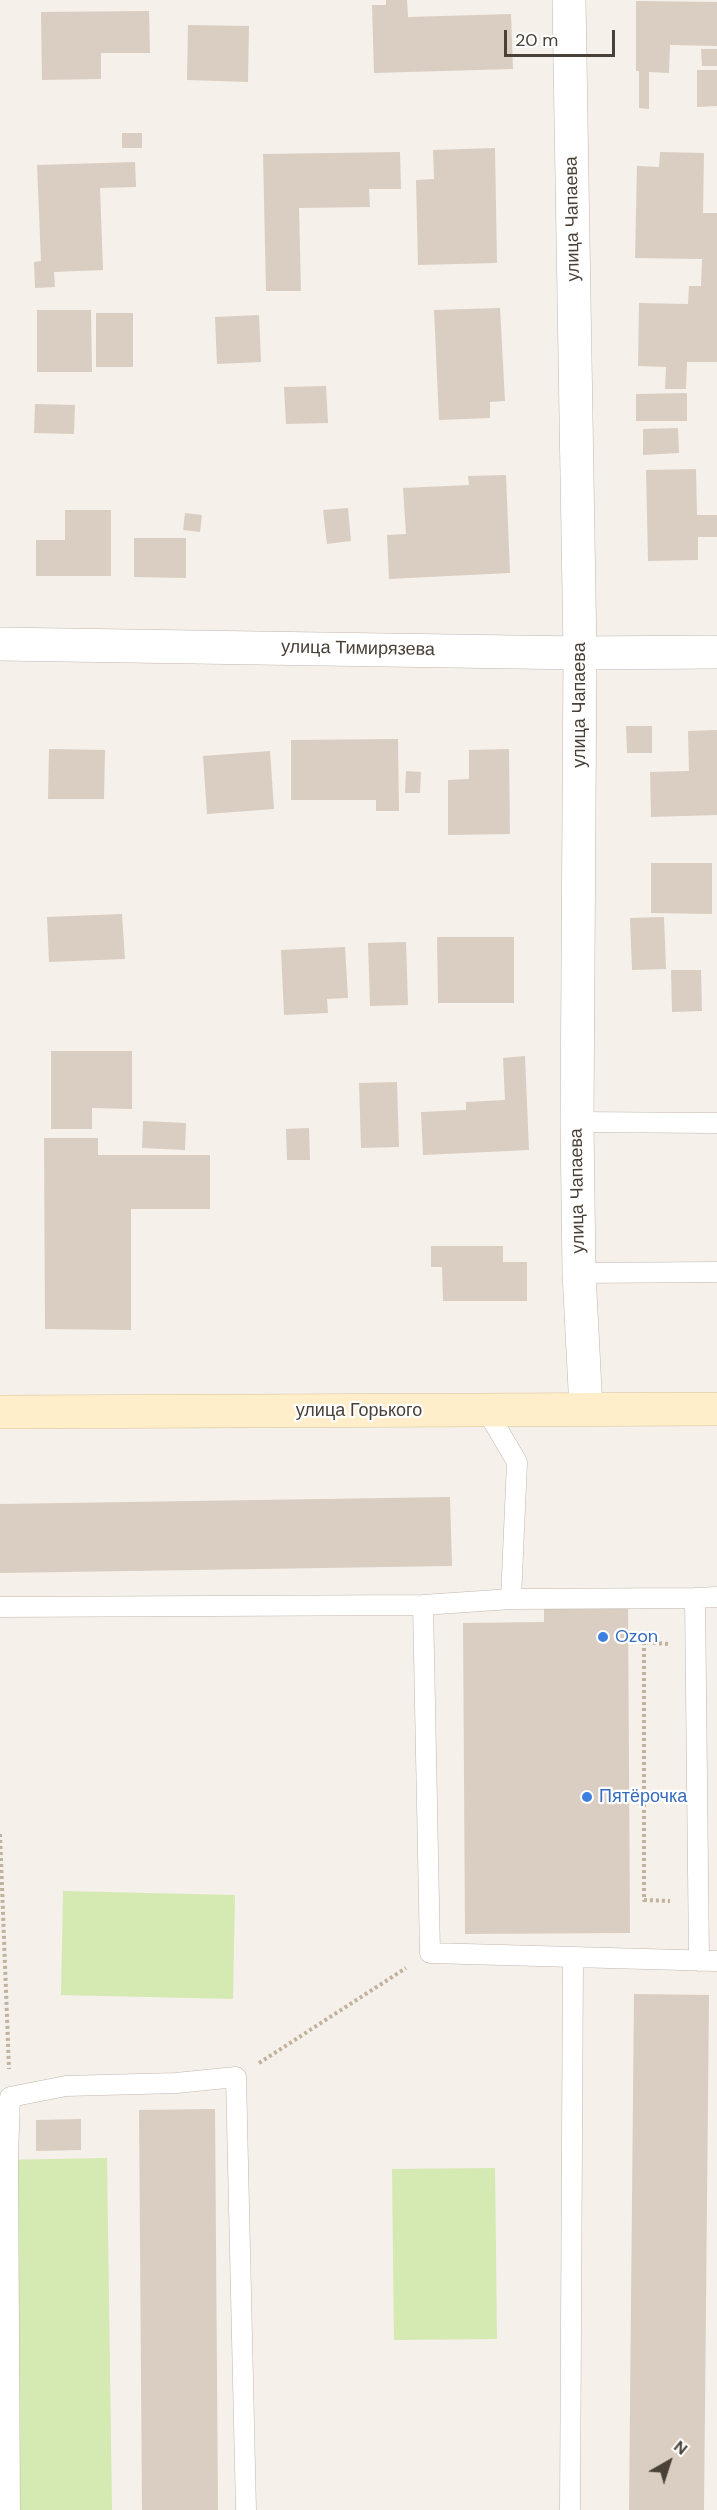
<!DOCTYPE html>
<html>
<head>
<meta charset="utf-8">
<style>
  body { margin:0 }
  #map { position:relative; width:717px; height:2510px; overflow:hidden; background:#f5f0ea; font-family:"DM Sans",sans-serif }
  canvas { display:block }
  .north { position:absolute; left:639px; top:2432px; width:60px; height:60px; -webkit-text-stroke:4px #fff; paint-order:stroke; rotate:39deg; font-size:16px; font-weight:700; line-height:24px; text-align:center; color:#494137 }
  .north::after { content:''; display:block; margin:auto; width:21px; height:27px; background:#494137; clip-path:polygon(50% 0,100% 100%,50% 72%,0 100%) }
  .scale { position:absolute; left:504px; top:30px; width:111px; height:27px; box-sizing:border-box; border:3px solid #494137; border-top:0; padding-left:8px; font-size:18px; line-height:21px; white-space:nowrap; color:#494137; -webkit-text-stroke:4px #fff; paint-order:stroke }
</style>
</head>
<body>
<div id="map">
<canvas width="717" height="2510"></canvas>
<div class="north">N</div>
<div class="scale">20 m</div>
</div>
<script>
const ctx = document.querySelector('canvas').getContext('2d');
ctx.lineJoin = 'round';
function paint(path, color) { ctx.fillStyle = color; ctx.fill(path, 'evenodd'); }
const toPath = rows => new Path2D(rows.map(r => 'M' + r).join(''));
function trace(path, color, width, dash) { ctx.strokeStyle = color; ctx.lineWidth = width; ctx.lineCap = dash ? 'butt' : 'round'; ctx.setLineDash(dash || []); ctx.stroke(path); }
function drawText(font, color, halo, rows, align = 'center') {
  ctx.font = font + ' "DM Sans",sans-serif'; ctx.lineWidth = 4.5; ctx.setLineDash([]); ctx.textBaseline = 'middle'; ctx.strokeStyle = halo; ctx.fillStyle = color; for (const [text, x, y, turn = 0] of rows) {
    ctx.save(); ctx.translate(x, y); ctx.rotate((+turn || 0) * Math.PI / 180); ctx.textAlign = isNaN(turn) ? turn : align; if (halo) ctx.strokeText(text, 0, 0); ctx.fillText(text, 0, 0); ctx.restore();
  }
}
paint(toPath([
  [63,1891,235,1895,233,1999,61,1995],
  [107,2158,112,2510,0,2510,0,2160],
  [495,2168,497,2339,394,2340,392,2169]
]), '#d5e9b2');
paint(toPath([
  [386,0,407,0,408,17,511,14,513,69,374,73,372,5,386,5],
  [636,1,717,2,717,46,670,45,669,73,649,72,649,109,639,108,639,71,636,71],
  [149,11,150,53,101,53,101,79,42,80,41,12],
  [188,25,249,26,248,82,187,80],
  [701,49,717,49,717,66,702,66],
  [697,70,717,70,717,106,697,107],
  [122,133,142,133,142,148,122,148],
  [495,148,497,263,418,265,416,180,434,179,433,150],
  [400,152,401,189,369,189,370,207,299,208,301,291,266,291,263,154],
  [660,152,704,153,703,213,717,213,717,362,687,362,686,389,665,389,666,367,638,366,639,303,688,304,689,286,701,286,702,259,635,258,637,166,659,167],
  [135,162,136,187,100,188,103,270,54,272,55,287,35,288,34,262,41,261,37,165],
  [500,308,505,401,490,402,490,418,439,420,434,310],
  [37,310,91,310,92,372,37,372],
  [96,313,133,313,133,367,96,367],
  [259,315,261,362,217,364,215,317],
  [326,386,328,423,286,424,284,387],
  [687,393,687,421,636,421,636,394],
  [35,404,75,405,74,434,34,433],
  [678,428,679,453,643,455,643,429],
  [696,469,697,515,717,515,717,537,698,537,698,560,648,561,646,470],
  [506,475,510,573,389,579,387,535,406,534,403,488,469,485,468,476],
  [348,508,351,541,327,544,323,510],
  [65,510,111,510,111,576,36,576,36,540,65,540],
  [185,513,202,515,200,532,183,530],
  [134,538,186,538,186,578,134,577],
  [626,726,652,726,652,753,627,753],
  [717,730,717,815,651,817,650,772,689,771,688,731],
  [398,739,399,811,376,811,376,800,291,800,291,740],
  [49,749,105,750,104,799,48,799],
  [509,749,510,834,448,835,448,780,469,779,469,750],
  [270,751,274,809,207,814,203,756],
  [406,771,421,772,420,793,405,793],
  [651,863,712,863,712,914,651,913],
  [122,914,125,959,49,962,47,917],
  [664,917,666,969,632,970,630,918],
  [437,937,514,937,514,1003,438,1003],
  [406,942,408,1005,370,1006,368,943],
  [345,947,348,998,327,999,328,1013,284,1015,281,950],
  [671,970,701,970,702,1011,672,1012],
  [51,1051,132,1051,132,1109,92,1108,92,1129,51,1129],
  [525,1056,529,1150,423,1155,421,1112,466,1110,466,1102,505,1100,503,1058],
  [397,1082,399,1147,361,1148,359,1083],
  [143,1121,186,1123,185,1150,142,1148],
  [309,1128,310,1160,287,1160,286,1129],
  [44,1138,98,1138,98,1155,210,1155,210,1209,131,1209,131,1330,45,1329],
  [431,1246,503,1246,503,1262,527,1262,527,1301,443,1301,442,1267,431,1267],
  [450,1497,452,1566,0,1573,0,1504],
  [544,1601,628,1601,630,1933,465,1934,463,1623,544,1622],
  [634,1994,709,1995,704,2510,629,2510],
  [215,2109,218,2510,142,2510,139,2110],
  [81,2119,81,2150,36,2151,36,2120]
]), '#dacec2');
const lane = toPath([
  [577,1122,717,1123],
  [579,1273,717,1272],
  [487,1411,517,1462,511,1599,423,1605,430,1953,717,1961],
  [695,1598,717,1597],
  [511,1599,695,1598,699,1961],
  [0,1607,423,1605],
  [10,2510,8,2157,10,2097,66,2086,176,2083,236,2077,246,2510],
  [570,2510,573,1957]
]);
const street = toPath([
  [569,0,580,653,577,1122,579,1273,586,1409],
  [0,644,580,653,717,652]
]);
const secondary = toPath([
  [0,1412,717,1409]
]);
trace(lane, '#c1b7ac', 21);
trace(street, '#c1b7ac', 34);
trace(secondary, '#d8c39b', 34);
trace(toPath([
  [668,1644,644,1642,644,1900,670,1901],
  [0,1834,9,2069],
  [259,2063,406,1968]
]), '#c2b29d', 4, [3, 3]);
trace(lane, '#fff', 20);
trace(street, '#fff', 33);
trace(secondary, '#ffeec9', 33);
for (const [x, y, r, color] of [
  [603,1637,6,"#3f7fe0"],
  [587,1797,6,"#3f7fe0"]
]) { const dot = new Path2D(); dot.arc(x, y, r, 0, 2 * Math.PI); ctx.fillStyle = color; ctx.fill(dot); trace(dot, '#fff', 2); }
drawText('18px', '#494137', '#fff', [
  ["улица Чапаева",573,219,-91],
  ["улица Тимирязева",358,649,1],
  ["улица Чапаева",580,705,-90],
  ["улица Чапаева",578,1191,-91],
  ["улица Горького",359,1411]
]);
drawText('18px', '#366cbe', '#fff', [
  ["Ozon",615,1637],
  ["Пятёрочка",599,1797]
], 'left');
</script>
</body>
</html>
